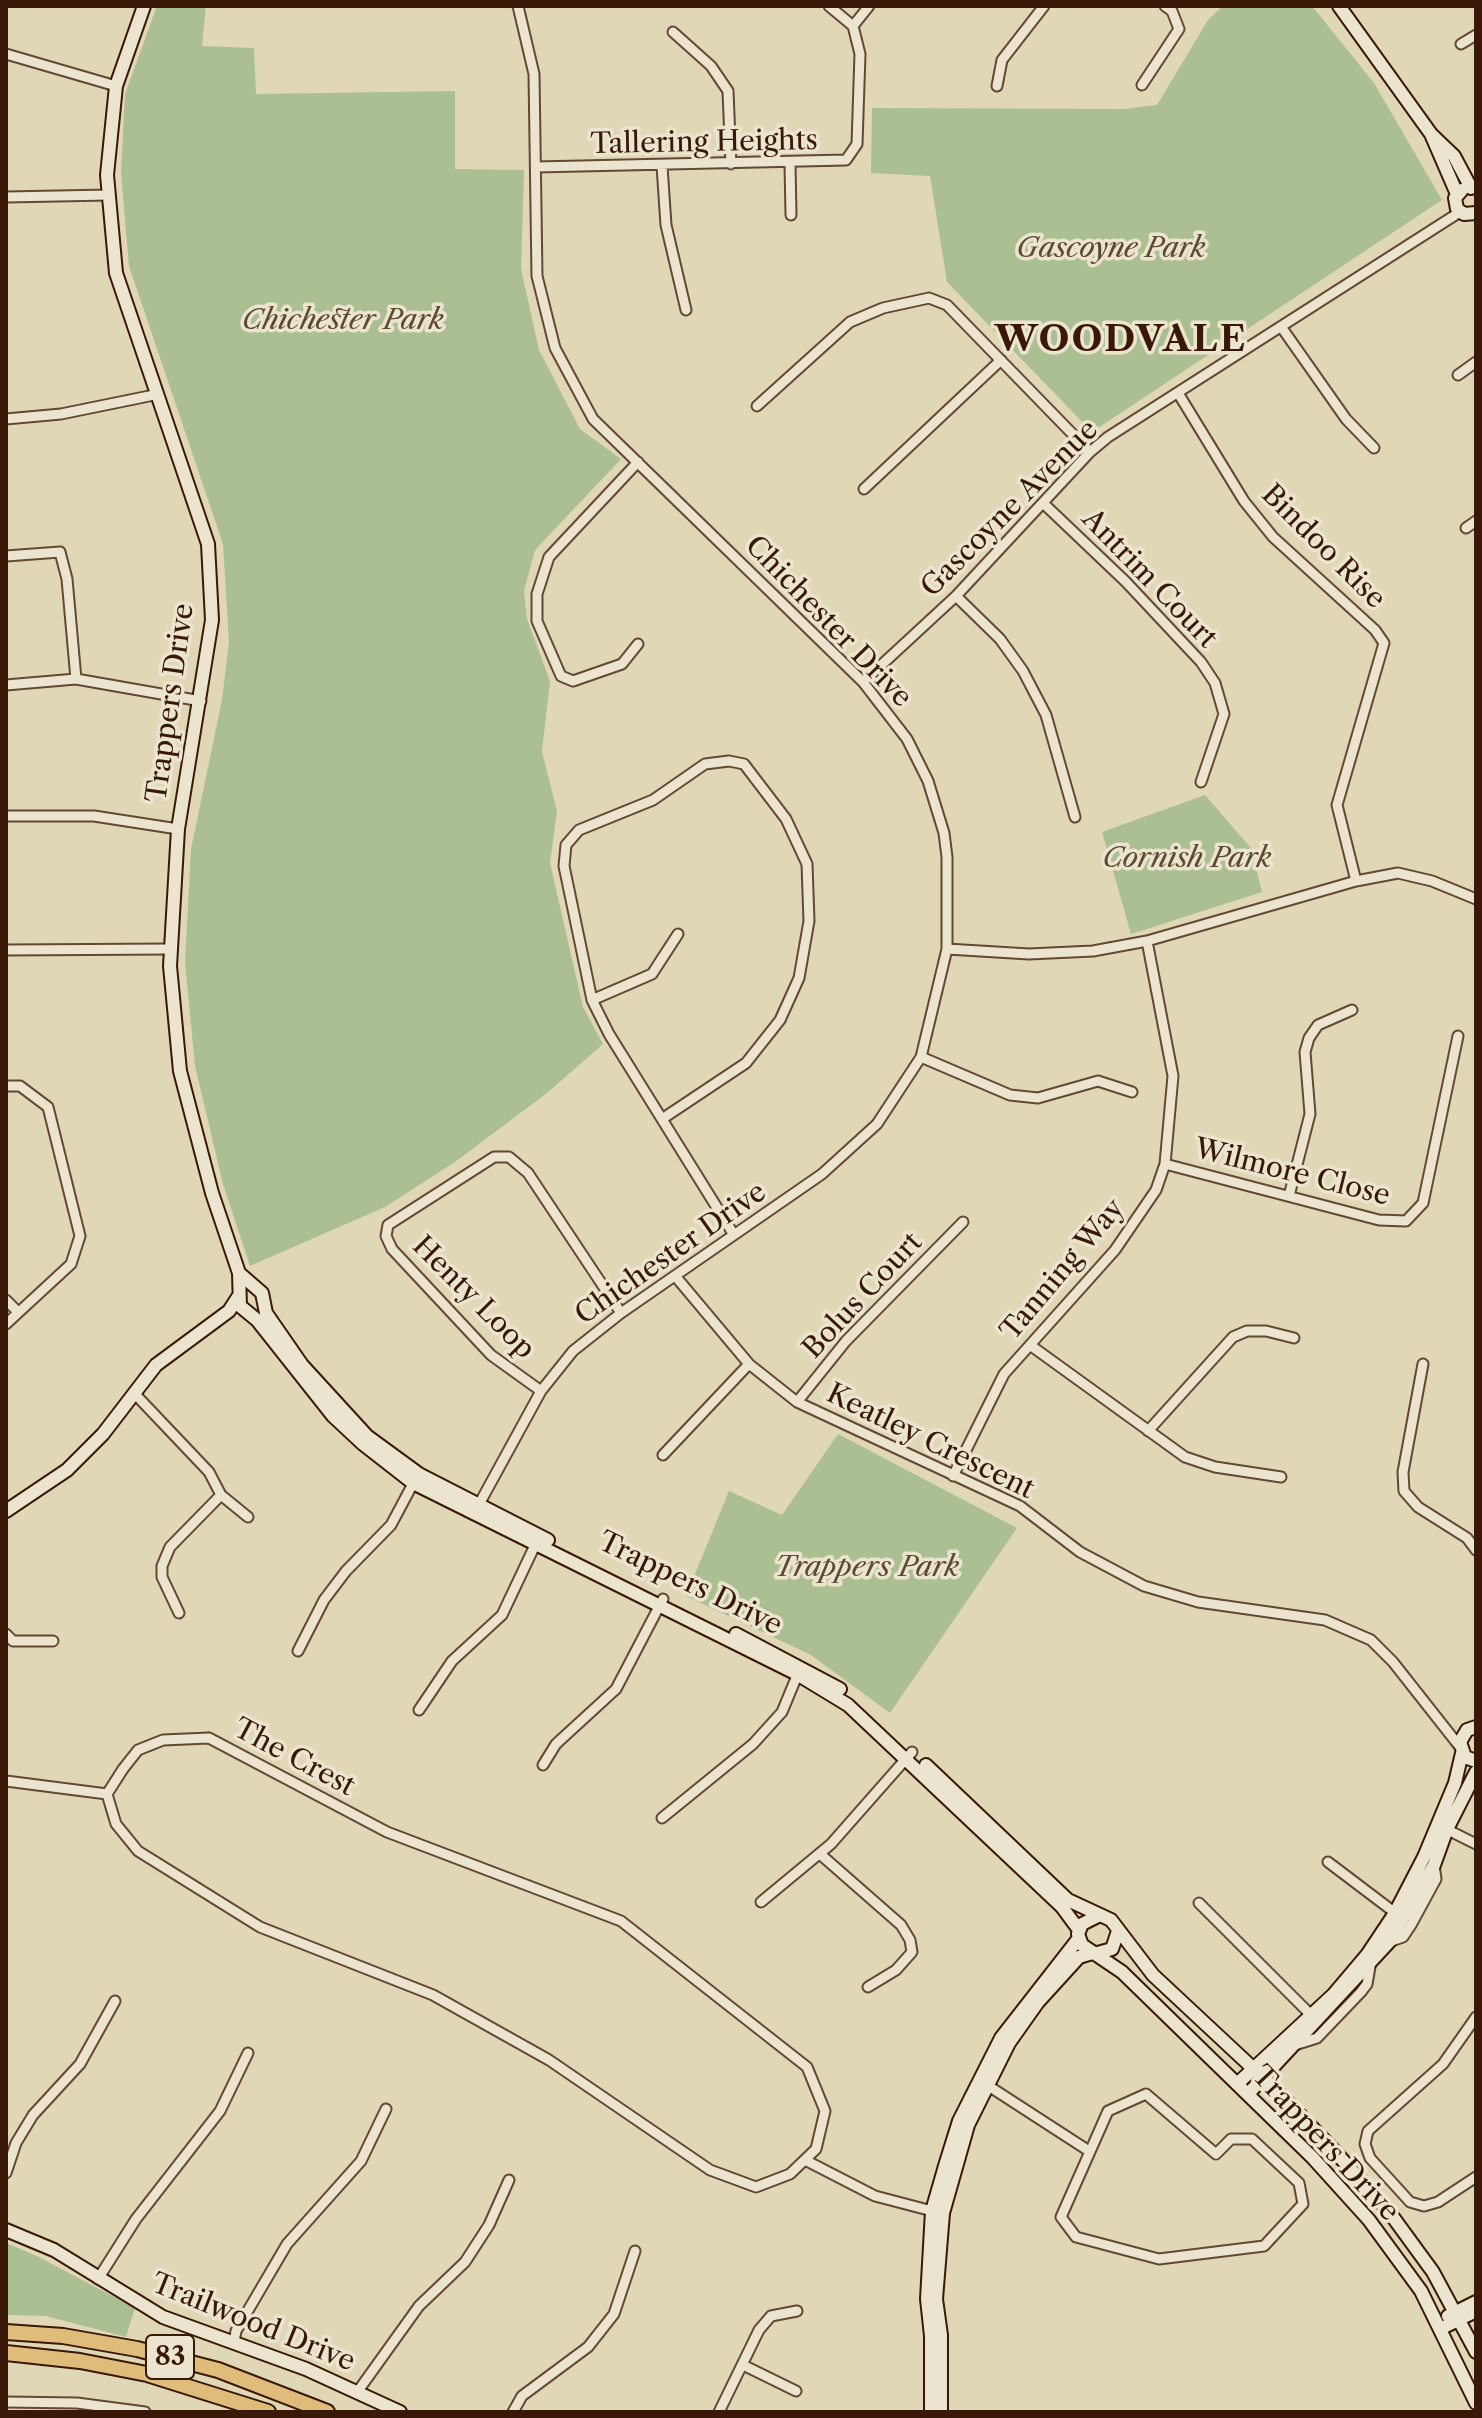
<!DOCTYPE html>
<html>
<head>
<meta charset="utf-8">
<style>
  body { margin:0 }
  #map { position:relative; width:1482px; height:2418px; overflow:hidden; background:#e0d7b6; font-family:"Libre Caslon Text",serif }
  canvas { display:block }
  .frame { position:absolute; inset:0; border:8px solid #391807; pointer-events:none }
</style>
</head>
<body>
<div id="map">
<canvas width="1482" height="2418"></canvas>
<div class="frame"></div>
</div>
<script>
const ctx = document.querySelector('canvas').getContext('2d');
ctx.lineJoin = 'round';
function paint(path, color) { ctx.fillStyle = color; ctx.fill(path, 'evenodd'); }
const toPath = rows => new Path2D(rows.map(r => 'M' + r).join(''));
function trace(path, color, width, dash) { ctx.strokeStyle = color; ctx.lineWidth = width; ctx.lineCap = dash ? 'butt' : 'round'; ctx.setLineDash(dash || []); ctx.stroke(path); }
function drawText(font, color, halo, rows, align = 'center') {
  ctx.font = font + ' "Libre Caslon Text",serif'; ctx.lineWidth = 7; ctx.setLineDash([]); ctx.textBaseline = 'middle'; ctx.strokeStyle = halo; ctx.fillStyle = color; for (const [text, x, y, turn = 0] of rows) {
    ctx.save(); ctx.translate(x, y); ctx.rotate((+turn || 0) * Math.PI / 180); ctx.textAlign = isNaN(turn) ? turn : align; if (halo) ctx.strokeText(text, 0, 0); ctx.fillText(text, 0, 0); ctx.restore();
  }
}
paint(toPath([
  [157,6,206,6,202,46,254,48,256,94,455,91,455,169,524,170,521,269,539,350,580,429,621,459,535,550,524,591,527,619,550,681,542,752,557,811,550,863,583,1007,603,1044,547,1093,455,1162,385,1207,250,1266,223,1184,195,1066,185,962,191,849,222,700,229,642,223,544,129,266,121,173,125,94],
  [1223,6,1312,6,1374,83,1442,200,1092,432,947,282,930,176,871,173,872,108,1124,109,1157,105,1208,20],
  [1205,795,1251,848,1262,892,1131,934,1102,832],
  [838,1434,1017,1528,890,1713,811,1655,686,1596,729,1491,782,1515],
  [6,2243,37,2256,135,2308,126,2337,46,2316,6,2315]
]), '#acbf93');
const street = toPath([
  [853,26,869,6],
  [673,32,711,66,728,91,731,164],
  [1461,44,1476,35],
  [6,54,116,86],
  [1142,85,1179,29,1172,11,1165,6],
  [997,86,1002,60,1044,6],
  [790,164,791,215],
  [662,166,666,225,686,310],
  [536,167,846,160,857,144,860,54,853,26,829,6],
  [6,197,109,195],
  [1282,328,1346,419,1374,448],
  [1458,375,1476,362],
  [1178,393,1244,501,1273,537,1375,630,1384,643,1337,805,1356,881],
  [757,406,850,322,883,308,929,298,947,305,1090,452],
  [6,419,61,414,154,395],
  [864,489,1001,360],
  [1043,503,1126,582,1201,662,1215,683,1224,714,1201,782],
  [1466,528,1476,521],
  [6,556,60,552,67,579,76,679],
  [956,596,1000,639,1023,671,1046,715,1075,817],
  [638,644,622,664,573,681,561,676,537,621,537,594,549,557,638,462],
  [863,682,956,596,1090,452,1108,437,1460,212],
  [6,685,76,679,201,701],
  [6,816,94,816,178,829],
  [947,949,1029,954,1093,951,1147,941,1356,881,1398,873,1432,881,1476,899],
  [6,950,171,949],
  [592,1000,652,974,678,934],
  [921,1057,1010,1095,1038,1098,1098,1081,1132,1092],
  [6,1086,20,1086,48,1107,80,1236,71,1264,6,1324],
  [662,1119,746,1063,780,1020,799,978,809,921,807,864,786,819,744,764,729,761,705,764,653,800,579,830,566,845,564,866,592,1000,609,1034,734,1235],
  [1165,1164,1379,1220,1406,1221,1423,1203,1458,1036],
  [1289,1196,1310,1114,1305,1052,1309,1038,1318,1025,1352,1010],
  [676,1277,749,1364,797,1402,1020,1506,1080,1552,1144,1586,1198,1602,1325,1620,1371,1640,1393,1662,1460,1747],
  [6,1300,18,1312],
  [1030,1345,1185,1457,1215,1467,1281,1477],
  [1423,1364,1403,1472,1404,1491,1418,1507,1467,1538,1476,1550],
  [541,1391,491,1355,392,1249,386,1236,388,1225,494,1157,509,1157,528,1173,621,1313],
  [134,1393,209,1472,221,1495,248,1517],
  [797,1402,846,1341,963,1222],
  [1148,1431,1233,1337,1247,1331,1266,1331,1294,1338],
  [663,1455,749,1364],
  [953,1476,1004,1374,1115,1250,1156,1190,1165,1164,1173,1076,1147,941],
  [477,1508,541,1391,573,1351,621,1313,822,1174,877,1124,921,1057,947,949,947,857,944,833,928,781,907,739,863,682,593,419,555,348,537,276,534,74,518,6],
  [179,1613,162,1577,162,1566,170,1547,221,1495],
  [6,1634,13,1641,53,1641],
  [298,1651,324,1600,346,1571,391,1525,416,1478],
  [419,1710,452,1661,502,1615,537,1541],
  [209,1738,387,1832,621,1921,807,2067,825,2111,816,2149,790,2174,756,2187,710,2170,549,2060,433,1995,260,1927,138,1851,116,1824,107,1794,123,1769,138,1750,163,1740,209,1738],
  [543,1765,556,1744,616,1689,663,1599],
  [6,1781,107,1794],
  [662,1818,753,1744,782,1712,799,1671],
  [1444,1828,1476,1844],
  [820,1854,901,1925,910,1940,912,1952,896,1970,868,1987],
  [1328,1862,1398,1915],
  [761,1902,831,1844,912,1752],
  [1199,1903,1313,2017],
  [1389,1942,1403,1937,1411,1925,1436,1879,1434,1865],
  [1476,2017,1443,2064,1368,2131,1365,2144,1370,2158,1410,2202,1424,2206,1438,2202,1476,2177],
  [1298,2044,1317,2038,1361,1992,1367,1984,1370,1967],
  [984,2083,1089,2151],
  [1146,2094,1216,2154,1231,2139,1252,2139,1299,2183,1303,2204,1264,2246,1159,2259,1076,2237,1061,2217,1108,2111,1146,2094],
  [805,2160,875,2196,936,2212],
  [6,2173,16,2143,33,2115,80,2064,115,2001],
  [98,2279,136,2219,220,2111,248,2053],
  [234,2342,236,2331,287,2244,361,2161,386,2109],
  [743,2365,796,2391],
  [358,2391,419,2306,465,2262,489,2225,509,2180],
  [6,2402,77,2403,145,2412],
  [513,2412,522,2396,588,2347,614,2314,635,2251],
  [719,2412,759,2330,771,2316,797,2311]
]);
const secondary = toPath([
  [144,6,116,86,107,175,116,273,208,544,212,620,178,829,170,966,180,1071,212,1193,239,1273,240,1306,257,1320,333,1416,363,1444,413,1483,797,1674,848,1705,1062,1907,1079,1930],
  [1339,6,1431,134,1454,156,1471,188],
  [1431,134,1457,194],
  [1462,190,1455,198,1457,209,1464,214,1476,213],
  [239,1273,262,1293,266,1313,302,1365,367,1436,419,1474,548,1540],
  [6,1511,67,1470,103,1434,156,1365,229,1311,238,1297],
  [736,1634,840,1689],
  [1476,1727,1467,1730,1460,1742,1465,1757,1476,1761],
  [926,1765,1068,1900,1111,1920,1153,1975,1272,2086,1328,2144,1387,2209,1433,2272,1476,2352],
  [1100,1915,1082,1924,1078,1934,1082,1945,1122,1972,1162,2011,1312,2157,1369,2220,1421,2291,1476,2403],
  [1094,1954,1112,1949,1118,1931],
  [1237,2084,1334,1994,1367,1955,1395,1913,1424,1857,1455,1783,1462,1753],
  [1248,2094,1389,1942,1434,1865,1447,1829,1476,1772],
  [6,2230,54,2250,163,2317,306,2369,400,2412],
  [1448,2316,1476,2302],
  [1442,2328,1476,2311],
  [931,2412,931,2336,927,2299,932,2211,945,2166,959,2121,1001,2038,1079,1938],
  [941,2412,941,2335,936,2299,943,2213,968,2125,1009,2043,1038,2002,1079,1957,1092,1953]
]);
const primary = toPath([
  [6,2332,63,2336,137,2349,218,2370,327,2412],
  [6,2353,80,2361,147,2374,268,2412]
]);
trace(street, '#634833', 13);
trace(secondary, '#391807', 16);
trace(primary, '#391807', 18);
trace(street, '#ebe5d0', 9);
trace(secondary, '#ebe5d0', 12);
trace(primary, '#e0bc7b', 14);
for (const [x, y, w] of [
  [170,2357,48]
]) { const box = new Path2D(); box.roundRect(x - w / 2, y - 22, w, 44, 6); ctx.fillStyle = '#ebe5d0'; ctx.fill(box); trace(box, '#391807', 2); }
drawText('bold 26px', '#391807', null, [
  ["83",170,2357]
]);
drawText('28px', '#391807', '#ebe5d0', [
  ["Tallering Heights",704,143,-1],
  ["Gascoyne Avenue",1010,509,-45],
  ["Bindoo Rise",1323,547,45],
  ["Antrim Court",1149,579,46],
  ["Chichester Drive",828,622,46],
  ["Trappers Drive",171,703,-82],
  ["Wilmore Close",1292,1173,14],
  ["Chichester Drive",671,1254,-35],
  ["Tanning Way",1063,1270,-50],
  ["Bolus Court",863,1296,-47],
  ["Henty Loop",473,1298,45],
  ["Keatley Crescent",930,1442,26],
  ["Trappers Drive",690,1584,26],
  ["The Crest",294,1758,28],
  ["Trappers Drive",1325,2144,47],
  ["Trailwood Drive",253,2323,22]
]);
drawText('italic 28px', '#5c4a31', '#ebe5d0', [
  ["Gascoyne Park",1111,249],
  ["Chichester Park",343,321],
  ["Cornish Park",1187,859],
  ["Trappers Park",867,1568]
]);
ctx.letterSpacing = '2px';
drawText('bold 36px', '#391807', '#ebe5d0', [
  ["WOODVALE",1121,341]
]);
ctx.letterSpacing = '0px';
</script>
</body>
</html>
